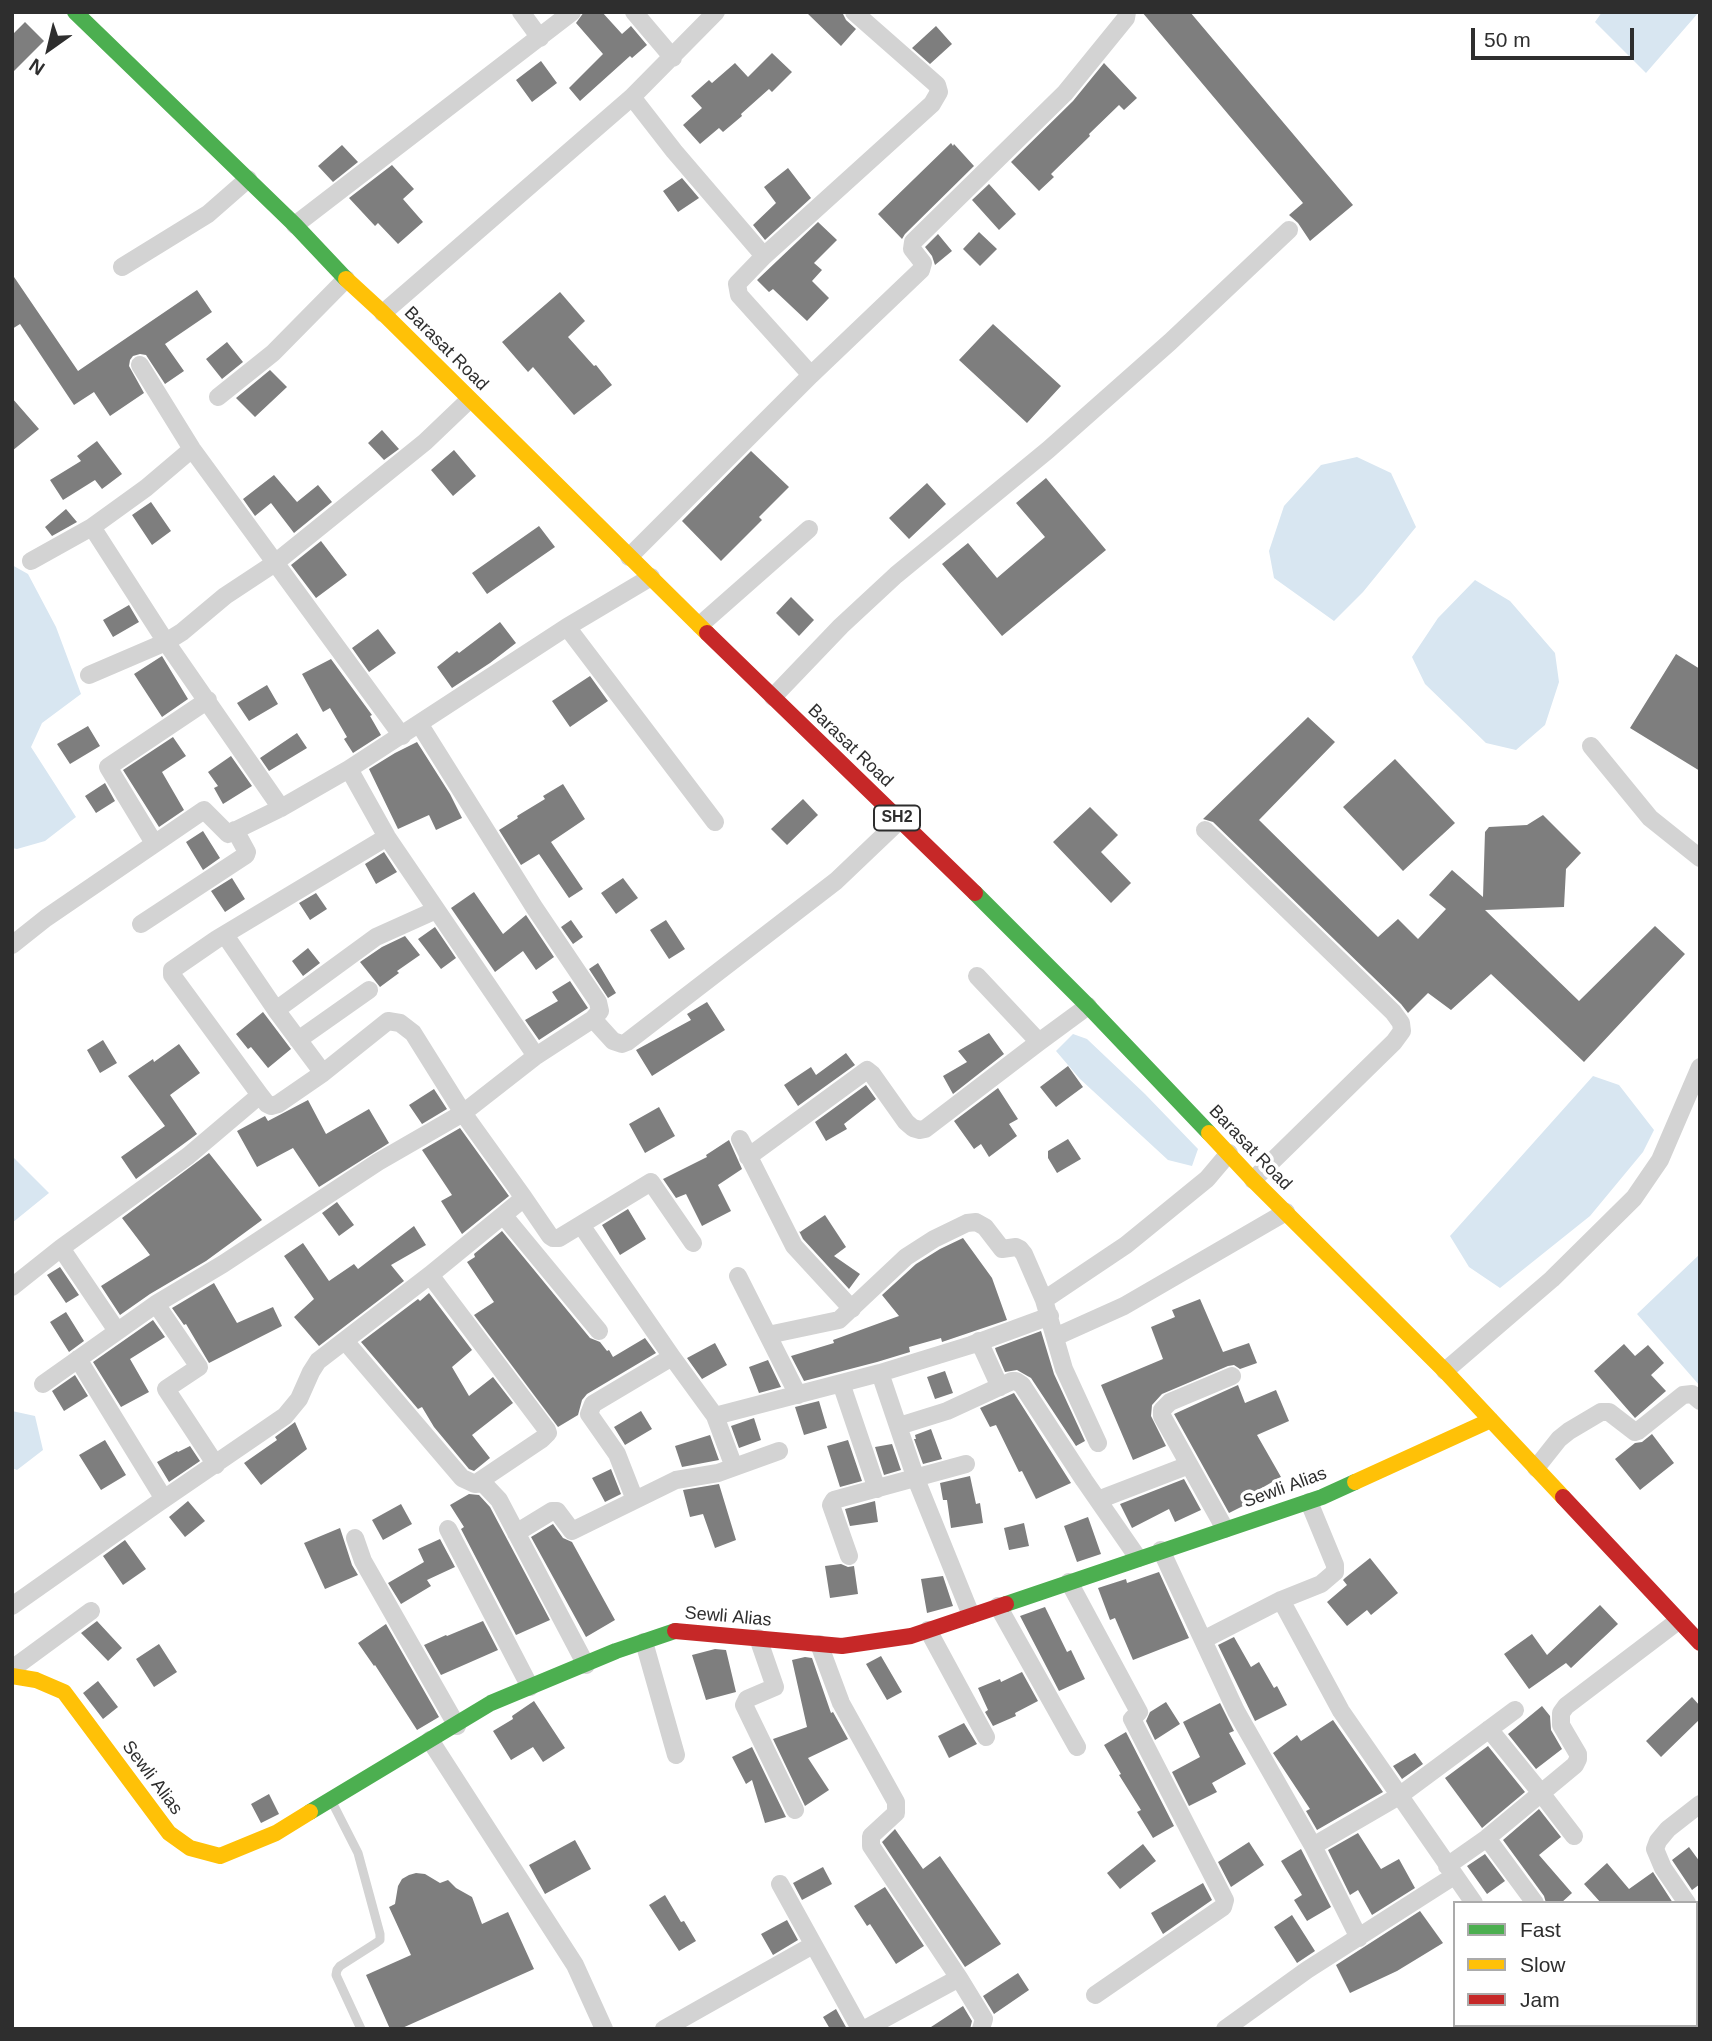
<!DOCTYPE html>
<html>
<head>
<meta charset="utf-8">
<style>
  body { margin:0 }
  #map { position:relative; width:1712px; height:2041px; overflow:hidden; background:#fff; font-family:Helvetica,sans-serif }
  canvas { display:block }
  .frame { position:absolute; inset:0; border:14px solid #2e2e2e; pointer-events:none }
  .legend { position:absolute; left:1453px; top:1901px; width:245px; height:126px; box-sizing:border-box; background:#fff; border:2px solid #ababab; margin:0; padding:9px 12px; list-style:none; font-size:21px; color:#2e2e2e }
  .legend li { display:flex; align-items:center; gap:14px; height:35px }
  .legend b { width:35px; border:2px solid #ababab }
  .north { position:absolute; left:14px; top:14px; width:70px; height:70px; -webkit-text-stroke:5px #fff; paint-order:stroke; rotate:214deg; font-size:19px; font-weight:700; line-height:28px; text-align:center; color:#2e2e2e }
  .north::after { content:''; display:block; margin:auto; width:24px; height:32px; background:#2e2e2e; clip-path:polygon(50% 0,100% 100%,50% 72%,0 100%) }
  .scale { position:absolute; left:1471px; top:28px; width:163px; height:32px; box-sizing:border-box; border:4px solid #2e2e2e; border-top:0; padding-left:9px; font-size:21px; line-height:24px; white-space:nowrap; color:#2e2e2e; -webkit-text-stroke:5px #fff; paint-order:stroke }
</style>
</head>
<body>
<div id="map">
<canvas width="1712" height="2041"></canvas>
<div class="frame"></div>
<ul class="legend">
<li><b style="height:9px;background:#4caf50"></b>Fast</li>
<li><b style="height:9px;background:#ffc107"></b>Slow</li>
<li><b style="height:9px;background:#c62828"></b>Jam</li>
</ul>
<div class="north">N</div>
<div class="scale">50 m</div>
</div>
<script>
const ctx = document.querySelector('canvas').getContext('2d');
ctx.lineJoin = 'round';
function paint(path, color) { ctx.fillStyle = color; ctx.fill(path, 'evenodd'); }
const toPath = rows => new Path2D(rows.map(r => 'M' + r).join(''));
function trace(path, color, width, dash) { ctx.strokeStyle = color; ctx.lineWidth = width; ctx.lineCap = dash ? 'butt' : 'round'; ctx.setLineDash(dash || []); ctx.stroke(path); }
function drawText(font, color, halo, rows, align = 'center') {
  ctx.font = font + ' Helvetica,sans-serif'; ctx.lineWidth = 7; ctx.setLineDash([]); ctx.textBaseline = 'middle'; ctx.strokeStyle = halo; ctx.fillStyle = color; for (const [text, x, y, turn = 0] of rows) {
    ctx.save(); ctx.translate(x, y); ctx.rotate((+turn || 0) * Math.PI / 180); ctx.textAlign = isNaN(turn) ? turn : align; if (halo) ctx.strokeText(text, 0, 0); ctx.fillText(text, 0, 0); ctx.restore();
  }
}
paint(toPath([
  [1602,12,1699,12,1646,73,1595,22],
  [1357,457,1391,473,1416,527,1363,592,1334,621,1274,578,1269,551,1284,506,1321,465],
  [12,565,28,574,56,627,81,694,42,723,31,747,76,817,45,841,17,849,12,848],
  [1475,580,1510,601,1555,653,1559,682,1545,725,1516,750,1486,743,1425,684,1412,657,1438,618],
  [1073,1034,1087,1039,1145,1094,1198,1149,1192,1166,1168,1160,1080,1079,1056,1051],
  [1593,1076,1619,1085,1654,1130,1643,1152,1590,1216,1500,1288,1469,1267,1450,1236],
  [12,1156,49,1193,12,1223],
  [1700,1254,1700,1386,1637,1314],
  [12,1411,35,1416,43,1450,17,1470,12,1468]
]), '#d8e6f1');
paint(toPath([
  [584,12,602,12,622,34,631,26,647,45,632,58,630,56,580,101,569,88,603,54,576,23],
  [806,12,842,12,846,20,856,29,841,46],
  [1142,12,1190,12,1353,205,1310,241,1298,223,1289,215,1303,203],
  [25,22,44,41,12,73,12,35],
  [936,26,952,44,930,64,912,48],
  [772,53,792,72,772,92,769,89,741,114,742,116,723,132,719,128,700,144,683,125,702,108,691,96,709,80,712,83,735,63,748,77],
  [541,61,557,83,532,102,516,80],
  [1104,63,1137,98,1124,110,1119,105,1089,134,1090,136,1051,174,1054,177,1039,191,1011,162,1073,101],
  [951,143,953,146,954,144,974,166,905,234,902,239,878,214],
  [342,145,358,162,333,182,318,166],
  [392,165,414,189,403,199,423,222,398,244,378,223,375,226,349,198],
  [788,168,811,198,765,240,753,225,776,203,764,187],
  [682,178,699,198,678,212,663,191],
  [989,184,1016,214,999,230,972,200],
  [818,222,837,240,814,263,822,270,812,281,829,298,807,321,773,289,769,292,757,280],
  [979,232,997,249,980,266,963,249],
  [938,234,952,251,935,265,932,256,925,247],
  [12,274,78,371,197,290,212,312,165,344,184,371,165,384,146,355,140,354,133,356,130,360,129,366,144,393,110,416,94,392,74,405,20,324,12,329],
  [560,292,585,321,568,337,594,366,596,365,612,385,574,415,533,367,528,372,502,342],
  [993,324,1061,386,1027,423,959,360],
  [227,342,243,362,222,379,206,359],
  [270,370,287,387,255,417,236,398],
  [12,398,39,429,12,451],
  [382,430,399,449,384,460,368,443],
  [97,441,122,474,102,489,95,480,63,500,50,480,81,461,77,456],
  [454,450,476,476,453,496,431,470],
  [751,451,789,487,759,517,762,520,721,561,682,521],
  [274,475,297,502,318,485,332,502,294,533,271,503,255,516,243,499],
  [1046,478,1106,550,1002,636,942,564,968,543,997,578,1045,537,1016,503],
  [927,483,946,504,909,539,889,518],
  [151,502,171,531,152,545,132,515],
  [66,509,77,522,52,536,45,527],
  [539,526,555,547,487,594,472,573],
  [321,541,347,575,316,598,291,565],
  [791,597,814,620,799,636,776,613],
  [129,605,139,622,113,637,103,620],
  [500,622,516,643,490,663,452,688,437,667,457,651,459,653],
  [378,629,396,653,369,672,352,648],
  [1676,654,1700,669,1700,771,1630,728],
  [162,656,188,699,162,717,134,674],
  [331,659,372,715,370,716,381,735,353,753,344,739,347,737,330,708,323,712,302,674],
  [590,676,608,701,570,727,552,701],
  [267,685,278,704,249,721,237,703],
  [1308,717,1335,742,1259,820,1378,937,1398,919,1418,939,1446,909,1429,895,1452,870,1483,897,1485,832,1489,827,1527,825,1543,815,1581,853,1566,869,1564,907,1485,910,1579,1001,1655,926,1685,954,1584,1062,1491,974,1451,1010,1428,993,1408,1013,1401,1004,1213,822,1203,819],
  [88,726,100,746,70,764,57,744],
  [297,733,307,748,269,771,260,758],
  [173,737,186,756,162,772,184,810,159,827,123,770],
  [417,742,450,794,462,818,436,830,429,815,398,829,369,769,395,753],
  [231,756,252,786,223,804,214,788,218,786,208,772],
  [1395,759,1455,823,1403,871,1343,807],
  [105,783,115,801,96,813,85,796],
  [563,784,585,819,551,842,583,889,569,898,539,854,521,865,499,830,518,818,517,816,545,799,543,796],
  [803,799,818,815,787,845,771,829],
  [1090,807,1118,835,1101,852,1131,883,1111,903,1053,842],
  [203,831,220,858,203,870,186,842],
  [384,852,397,872,376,884,365,864],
  [232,878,245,899,225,912,211,891],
  [623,878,638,898,616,914,601,893],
  [474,892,503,934,526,915,554,957,536,970,523,951,495,972,451,908],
  [316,893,327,909,310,920,299,903],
  [571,920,583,937,573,944,561,927],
  [666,920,685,949,669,959,650,930],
  [435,927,456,958,441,969,418,939],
  [405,936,420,955,397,971,399,973,380,987,360,962,382,947],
  [308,948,320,963,303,976,292,961],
  [598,963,616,993,608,998,589,969],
  [570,981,588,1008,539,1040,525,1020,558,1001,552,992],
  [707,1002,725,1030,652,1076,636,1050,691,1020,687,1014],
  [263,1012,291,1049,268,1068,251,1047,248,1049,236,1034],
  [989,1033,1004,1054,953,1094,943,1076,967,1062,958,1051],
  [103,1040,117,1063,100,1073,87,1050],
  [179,1044,200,1073,170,1095,197,1134,136,1179,121,1157,165,1126,128,1076,153,1059,154,1062],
  [846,1053,855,1065,798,1106,784,1085,811,1067,816,1075],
  [1068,1066,1083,1087,1056,1107,1040,1087],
  [866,1085,876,1099,844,1124,847,1129,826,1141,815,1122],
  [998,1088,1018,1119,1009,1124,1017,1136,989,1157,981,1144,974,1149,954,1121],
  [434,1089,447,1109,422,1124,409,1105],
  [308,1100,326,1134,369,1109,389,1143,319,1187,293,1148,257,1167,237,1131,265,1116,268,1121],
  [659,1107,675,1136,645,1153,629,1124],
  [460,1128,509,1196,462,1234,441,1201,452,1195,422,1150],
  [1068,1139,1081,1159,1057,1173,1048,1158,1048,1151],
  [729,1140,742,1169,718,1185,731,1211,702,1226,686,1194,676,1198,663,1179,707,1157,706,1155],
  [209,1153,262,1220,206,1261,150,1294,120,1315,101,1286,150,1255,122,1218],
  [337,1202,354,1225,339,1236,322,1213],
  [628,1209,646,1239,620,1255,602,1225],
  [825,1215,846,1247,834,1256,860,1274,849,1289,803,1239,799,1231,800,1232],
  [414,1226,426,1245,391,1265,404,1281,319,1346,294,1317,314,1299,284,1256,303,1243,329,1281,354,1264,358,1269],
  [502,1231,590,1338,600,1342,607,1351,609,1350,613,1357,645,1338,656,1353,587,1394,582,1400,578,1415,558,1427,474,1315,494,1302,467,1262,475,1257,474,1254],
  [963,1238,992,1278,1007,1320,942,1342,941,1338,909,1347,910,1352,877,1362,804,1381,791,1356,834,1343,833,1340,899,1316,882,1295,916,1264,940,1249],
  [60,1267,79,1295,66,1303,47,1275],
  [214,1283,237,1323,273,1307,282,1326,209,1363,186,1324,184,1325,172,1308],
  [429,1293,472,1350,452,1367,469,1396,493,1377,513,1403,472,1435,490,1458,474,1471,469,1469,434,1427,422,1407,418,1409,361,1342,418,1299,420,1301],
  [1200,1299,1223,1352,1249,1343,1257,1363,1240,1369,1234,1365,1228,1366,1162,1394,1152,1405,1151,1416,1166,1446,1133,1460,1101,1385,1163,1359,1151,1327,1175,1317,1172,1310],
  [66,1312,84,1341,69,1352,50,1322],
  [153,1320,165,1337,130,1359,149,1392,121,1407,93,1362],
  [1041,1331,1054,1374,1085,1441,1076,1446,1031,1378,1017,1370,1005,1372,996,1351,995,1348],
  [715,1343,727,1365,702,1379,687,1358],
  [1624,1344,1635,1356,1648,1345,1664,1363,1651,1375,1666,1391,1635,1418,1594,1371],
  [768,1360,781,1387,759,1393,749,1367],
  [945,1371,953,1393,935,1399,927,1377],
  [75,1375,88,1396,64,1411,52,1391],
  [1238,1385,1245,1403,1276,1390,1289,1421,1257,1435,1281,1477,1260,1489,1263,1496,1229,1513,1174,1414],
  [1014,1393,1071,1483,1036,1499,1022,1471,1019,1472,996,1425,990,1427,980,1408],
  [819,1401,827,1428,804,1435,795,1407],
  [641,1411,652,1429,625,1445,614,1427],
  [754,1418,761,1440,739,1448,731,1426],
  [295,1422,307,1449,261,1485,244,1463,277,1440,275,1437],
  [931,1429,942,1459,923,1464,914,1439,916,1439,915,1435],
  [1652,1434,1674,1463,1640,1490,1615,1459,1635,1443,1642,1442],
  [710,1435,719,1460,682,1467,675,1446],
  [105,1440,126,1475,101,1490,79,1455],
  [848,1440,862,1481,840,1487,827,1446],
  [892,1444,901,1470,884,1475,875,1447],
  [190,1446,200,1461,169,1482,157,1462,177,1451,178,1452],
  [611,1469,621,1494,605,1502,592,1478],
  [970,1476,976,1504,980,1503,983,1523,951,1528,947,1500,943,1500,940,1483],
  [1184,1479,1201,1510,1175,1522,1169,1509,1132,1528,1120,1504],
  [719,1484,736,1540,715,1548,703,1514,690,1517,683,1490],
  [469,1494,479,1495,490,1507,550,1620,516,1635,461,1529,464,1527,450,1505],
  [188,1501,205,1521,185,1537,169,1517],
  [875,1501,878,1522,850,1526,845,1509],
  [401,1504,412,1524,383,1540,372,1520],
  [1088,1517,1101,1554,1077,1562,1064,1526],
  [1024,1523,1029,1546,1009,1550,1004,1528],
  [553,1524,563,1538,572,1542,615,1620,586,1637,531,1537],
  [340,1528,352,1565,358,1575,325,1589,304,1543],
  [440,1539,455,1567,427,1580,431,1586,401,1604,388,1583,424,1562,418,1549],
  [125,1540,146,1569,123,1585,103,1556],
  [1370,1558,1398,1593,1371,1615,1367,1610,1347,1626,1327,1602,1347,1585,1343,1580,1345,1578],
  [841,1564,848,1567,854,1566,858,1594,830,1598,825,1566],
  [1159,1572,1189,1638,1133,1660,1115,1618,1110,1620,1098,1588,1126,1579,1127,1583],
  [943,1576,953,1606,927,1613,921,1579],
  [1600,1605,1618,1624,1571,1668,1566,1663,1529,1689,1504,1654,1532,1634,1547,1655],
  [1045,1607,1067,1652,1071,1650,1085,1679,1059,1691,1020,1616],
  [97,1621,122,1648,108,1661,81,1633],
  [483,1621,498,1650,441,1675,424,1645,446,1635,447,1636],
  [386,1624,439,1717,417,1730,375,1665,374,1666,358,1643],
  [1234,1637,1251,1667,1259,1662,1274,1688,1277,1686,1287,1705,1255,1721,1218,1645],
  [159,1644,177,1672,154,1687,136,1659],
  [715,1649,726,1650,736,1692,706,1700,692,1655],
  [881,1656,902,1692,887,1700,866,1664],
  [805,1657,812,1658,831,1713,833,1712,848,1739,808,1758,829,1790,805,1806,773,1739,807,1727,792,1660],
  [1022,1672,1038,1701,1015,1713,1016,1716,993,1726,985,1712,988,1710,978,1688,1000,1679,1001,1682],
  [98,1681,118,1707,103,1719,83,1693],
  [1692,1697,1700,1706,1700,1719,1661,1757,1646,1741],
  [534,1701,565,1748,543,1762,533,1747,511,1760,493,1731,513,1719,512,1716],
  [1166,1702,1180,1724,1155,1740,1146,1721,1150,1712],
  [1220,1703,1234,1731,1229,1733,1246,1764,1212,1783,1217,1792,1189,1806,1172,1772,1200,1757,1183,1722],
  [1542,1706,1550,1716,1551,1730,1562,1749,1536,1769,1508,1734],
  [1333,1720,1383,1792,1317,1830,1306,1811,1310,1809,1273,1753,1297,1735,1301,1741],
  [964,1723,977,1744,949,1758,938,1736],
  [1126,1732,1174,1826,1153,1838,1137,1812,1141,1810,1119,1775,1121,1774,1104,1745],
  [1488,1746,1525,1792,1482,1828,1445,1778],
  [752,1747,785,1815,786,1817,765,1823,752,1780,746,1784,732,1757],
  [1415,1753,1423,1764,1402,1779,1393,1766],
  [269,1794,279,1814,261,1823,251,1804],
  [1539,1809,1561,1837,1539,1855,1572,1893,1561,1903,1546,1903,1544,1896,1503,1840],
  [895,1829,923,1869,940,1856,1001,1944,965,1967,882,1842],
  [1358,1833,1381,1869,1399,1859,1415,1888,1372,1915,1358,1890,1350,1895,1328,1850],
  [575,1840,591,1869,545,1894,529,1865],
  [1249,1842,1264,1865,1231,1887,1218,1862],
  [1143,1844,1156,1861,1120,1889,1107,1873],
  [1689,1847,1700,1862,1700,1884,1692,1890,1672,1860],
  [1301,1849,1331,1907,1307,1921,1294,1900,1302,1895,1281,1861],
  [1485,1854,1505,1881,1487,1894,1467,1866],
  [1607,1863,1629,1889,1653,1872,1673,1903,1601,1903,1584,1884],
  [823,1867,832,1884,802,1900,793,1883],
  [416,1873,425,1874,440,1883,448,1880,456,1888,472,1897,482,1924,508,1912,534,1969,400,2029,390,2029,366,1975,411,1955,389,1907,395,1904,398,1886,402,1879,409,1875],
  [1203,1883,1212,1900,1163,1934,1151,1913],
  [885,1887,924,1946,896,1964,870,1924,867,1926,854,1906],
  [665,1895,681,1922,684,1921,696,1941,679,1951,649,1905],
  [1420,1911,1443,1943,1397,1971,1350,1993,1336,1965],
  [1292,1915,1315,1951,1297,1963,1274,1927],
  [787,1920,798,1940,773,1955,761,1934],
  [1018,1973,1029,1990,994,2014,983,1996],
  [963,2006,972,2021,970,2029,928,2029],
  [836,2009,847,2029,830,2029,823,2017]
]), '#7e7e7e');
trace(toPath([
  [332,1802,358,1853,380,1934,380,1940,376,1943,340,1966,337,1970,336,1975,361,2029]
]), '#d3d3d3', 9);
trace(toPath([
  [521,12,540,38],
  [634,12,673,58],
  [632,97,674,151,764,256],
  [295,225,572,12],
  [122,267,208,214,248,179],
  [383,313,632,97,716,12],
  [140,365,192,449,402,736],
  [811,375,739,295,737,284,764,256,932,104,939,92,937,85,854,12],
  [218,397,273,353,346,279],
  [92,527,166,642,281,808],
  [629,557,811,375,921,270,923,263,912,249,913,242,1065,93,1126,18,1127,12],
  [31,561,92,527,146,488,192,449],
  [700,625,809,529],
  [567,627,715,822],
  [89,675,166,642,182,632,225,596,275,563,425,442,469,400],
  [773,697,841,626,896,575,1048,450,1170,342,1289,230],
  [420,725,534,907,598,1002,600,1011,593,1019],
  [1591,746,1650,818,1700,858],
  [1205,830,1393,1012,1401,1023,1402,1031,1394,1042,1253,1180],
  [154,843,108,767,208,700],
  [141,924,246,855,247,852,235,830],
  [225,935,276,1010,323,1073],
  [12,945,46,918,204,810,228,834,281,808,349,769,567,627,651,577],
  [977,976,1039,1042],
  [276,1010,376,937,436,910],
  [298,1040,369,990],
  [536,1056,593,1019,613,1041,622,1044,627,1042,836,881,899,821],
  [260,1095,172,975,172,970,217,939,387,837],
  [740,1139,794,1246,852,1309],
  [748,1157,867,1070,872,1074,906,1122,913,1128,920,1130,925,1129,1039,1042,1088,1006],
  [524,1198,550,1236,553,1238,559,1238,651,1182,693,1243],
  [504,1216,599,1331],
  [581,1225,672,1357],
  [61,1248,117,1331],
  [430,1275,547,1430,548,1433,542,1439,475,1484],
  [738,1276,798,1395],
  [12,1287,61,1248,188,1156,260,1095,267,1104,271,1106,278,1104,323,1073,388,1021,400,1023,413,1033,463,1113,524,1198,430,1275,318,1361,311,1372,299,1399,285,1416,158,1503,12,1606],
  [156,1304,199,1367,166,1389,216,1465],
  [768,1335,839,1320,906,1257,934,1239,967,1223,976,1222,985,1227,1002,1249,1016,1247,1020,1249,1024,1254,1044,1300],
  [1055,1337,1124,1306,1286,1212],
  [345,1341,462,1478,475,1484,483,1483,499,1500,586,1665],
  [979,1341,1000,1387],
  [78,1359,164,1499],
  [1445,1371,1552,1279,1634,1198,1660,1160,1700,1067],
  [880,1373,916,1479,971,1615],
  [841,1383,877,1489],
  [43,1384,156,1304,223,1264,378,1162,463,1113,536,1056,387,837,349,769],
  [715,1416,734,1467],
  [899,1426,947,1411,1012,1381,1016,1381,1022,1385,1084,1480,1138,1558],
  [1098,1443,1064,1369,1044,1300,1126,1245,1207,1179,1229,1153],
  [1536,1468,1559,1439,1569,1431,1601,1412,1609,1412,1635,1432,1638,1431,1683,1395,1692,1394,1700,1401],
  [635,1500,617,1454,589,1414,593,1404,672,1357,715,1416,880,1373,971,1345,1050,1316],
  [1098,1500,1189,1465],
  [448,1529,530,1687],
  [1225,1529,1162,1416,1162,1410,1170,1402,1232,1376],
  [516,1533,552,1511,557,1511,572,1531,676,1480,718,1473,779,1451],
  [355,1538,363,1561,457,1726],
  [1161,1550,1236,1711,1313,1846,1399,1796,1515,1710],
  [849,1556,831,1505,834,1500,966,1464],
  [1069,1582,1139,1712,1132,1719,1225,1900,1223,1907,1095,1995],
  [1281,1600,1341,1711,1474,1903],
  [998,1606,1077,1747],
  [928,1630,986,1737],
  [758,1638,775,1687,747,1699,744,1705,795,1810],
  [1203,1640,1281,1600,1321,1584,1335,1572,1335,1565,1309,1502],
  [644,1642,676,1755],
  [819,1644,841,1703,896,1802,896,1813,871,1836,871,1846,959,1978,984,2019,981,2029],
  [12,1669,91,1611],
  [1489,1729,1541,1793,1574,1836],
  [430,1740,575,1965,604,2029],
  [1487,1838,1535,1903],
  [1313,1846,1359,1938],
  [1447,1866,1487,1838,1575,1765,1578,1759,1578,1754,1561,1725,1561,1713,1566,1706,1678,1621],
  [780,1884,858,2025,864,2029],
  [1687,1903,1663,1868,1655,1849,1658,1841,1668,1829,1700,1804],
  [1696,1916,1700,1921],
  [1535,2025,1537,2029],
  [1673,2025,1675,2029],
  [664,2029,813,1945],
  [865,2029,959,1978],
  [1225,2029,1307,1970,1454,1876],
  [1493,2029,1497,2025]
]), '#d3d3d3', 18);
trace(toPath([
  [75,12,295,225,346,279],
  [975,893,1088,1006,1209,1133],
  [1006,1604,1322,1497,1355,1482],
  [310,1812,491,1703,616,1651,675,1631]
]), '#4caf50', 16);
trace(toPath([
  [346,279,383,313,707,633],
  [1209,1133,1253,1180,1445,1371,1563,1497],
  [1355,1482,1491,1420],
  [12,1676,36,1680,64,1692,169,1833,190,1848,220,1856,276,1833,310,1812]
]), '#ffc107', 16);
trace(toPath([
  [707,633,975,893],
  [1563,1497,1700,1643],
  [675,1631,842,1646,911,1636,1006,1604]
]), '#c62828', 16);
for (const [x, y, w] of [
  [897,818,46]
]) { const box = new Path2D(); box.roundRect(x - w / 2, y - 12.5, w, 25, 5); ctx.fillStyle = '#fff'; ctx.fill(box); trace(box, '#2e2e2e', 2); }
drawText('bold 16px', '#2e2e2e', null, [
  ["SH2",897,818]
]);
drawText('18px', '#2e2e2e', '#fff', [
  ["Barasat Road",446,349,45],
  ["Barasat Road",850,746,44],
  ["Barasat Road",1250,1148,46],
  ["Sewli Alias",1285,1488,-20],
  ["Sewli Alias",728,1617,5],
  ["Sewli Alias",152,1778,53]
]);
</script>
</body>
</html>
